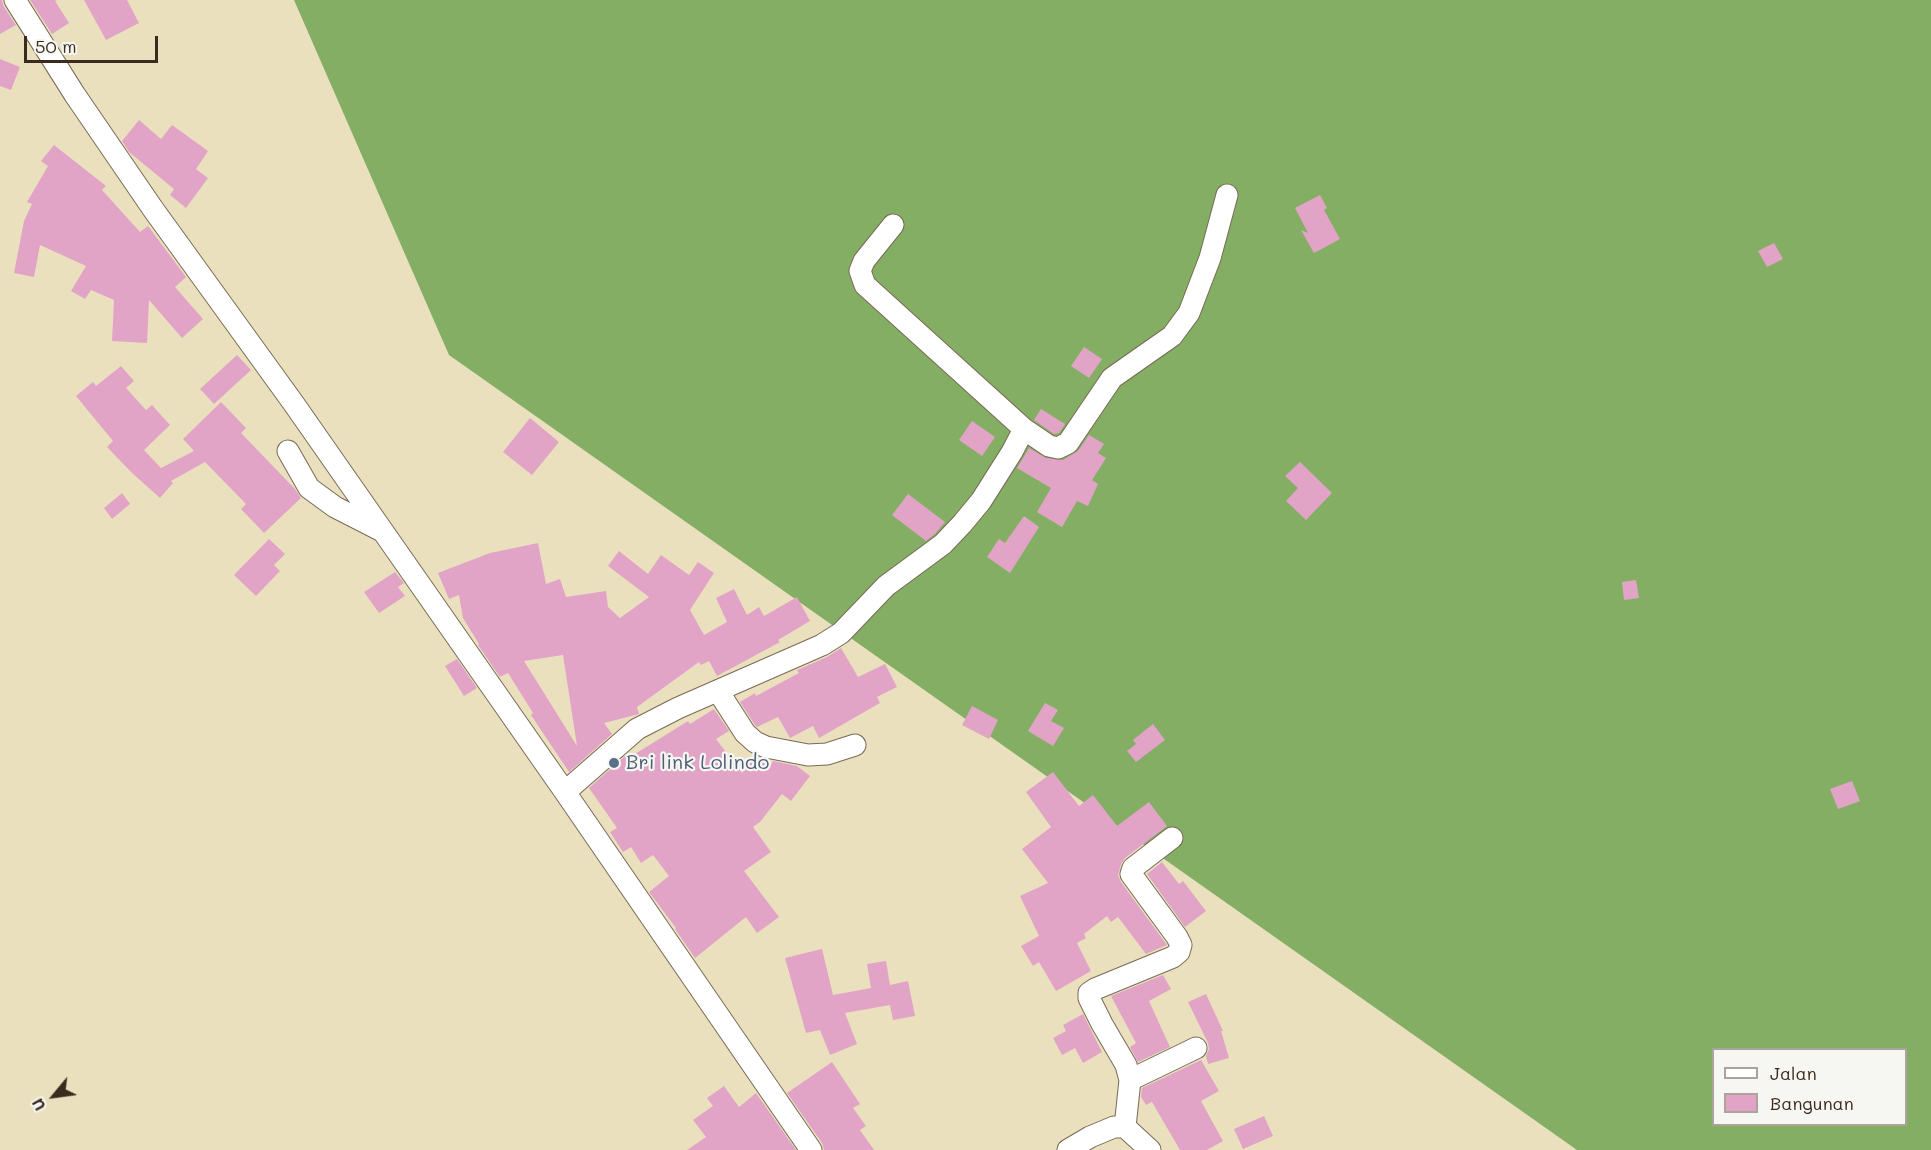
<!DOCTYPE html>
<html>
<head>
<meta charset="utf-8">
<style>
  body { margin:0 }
  #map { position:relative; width:1931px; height:1150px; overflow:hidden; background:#eae0be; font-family:Mali,sans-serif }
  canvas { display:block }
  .legend { position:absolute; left:1712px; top:1048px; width:195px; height:78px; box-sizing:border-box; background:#f6f6f2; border:2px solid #aba49d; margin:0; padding:8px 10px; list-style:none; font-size:18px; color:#3b2a1e }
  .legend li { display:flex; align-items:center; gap:12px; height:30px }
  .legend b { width:30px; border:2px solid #aba49d }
  .north { position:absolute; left:24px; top:1066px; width:60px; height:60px; -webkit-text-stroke:4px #f6f6f2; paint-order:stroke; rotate:241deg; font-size:16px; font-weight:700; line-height:24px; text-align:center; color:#3b2a1e }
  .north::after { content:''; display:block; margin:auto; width:21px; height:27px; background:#3b2a1e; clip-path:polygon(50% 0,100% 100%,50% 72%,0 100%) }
  .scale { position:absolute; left:24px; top:36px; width:134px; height:27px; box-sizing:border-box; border:3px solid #3b2a1e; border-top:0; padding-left:8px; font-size:18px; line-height:21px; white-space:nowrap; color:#3b2a1e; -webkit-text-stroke:4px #f6f6f2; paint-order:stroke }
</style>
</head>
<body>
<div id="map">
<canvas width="1931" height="1150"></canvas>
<ul class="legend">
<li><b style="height:8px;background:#fff"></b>Jalan</li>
<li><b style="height:16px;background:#e2a4c6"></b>Bangunan</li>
</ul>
<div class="north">U</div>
<div class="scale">50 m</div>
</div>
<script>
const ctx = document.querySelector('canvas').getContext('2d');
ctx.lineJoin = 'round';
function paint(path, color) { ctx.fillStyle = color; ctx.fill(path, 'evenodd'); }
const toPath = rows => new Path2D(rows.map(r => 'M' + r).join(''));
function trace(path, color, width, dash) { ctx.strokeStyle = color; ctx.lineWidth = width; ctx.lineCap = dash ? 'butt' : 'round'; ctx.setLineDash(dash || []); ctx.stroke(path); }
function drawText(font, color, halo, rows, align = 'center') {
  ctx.font = font + ' Mali,sans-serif'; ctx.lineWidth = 4.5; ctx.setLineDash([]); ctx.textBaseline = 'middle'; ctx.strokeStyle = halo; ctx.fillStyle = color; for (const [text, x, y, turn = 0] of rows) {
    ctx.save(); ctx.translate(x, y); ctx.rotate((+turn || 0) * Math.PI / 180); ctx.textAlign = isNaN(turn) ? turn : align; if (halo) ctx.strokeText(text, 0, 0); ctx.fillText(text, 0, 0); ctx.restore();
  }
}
paint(toPath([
  [294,0,1931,0,1931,1150,1577,1150,449,355],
  [1714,1050,1906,1050,1906,1124,1714,1124]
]), '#85ae65');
paint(toPath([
  [0,0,2,0,4,7,16,25,0,34],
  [30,0,57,0,55,1,69,23,52,34],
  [84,0,127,0,139,23,106,40],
  [0,59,20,67,11,90,0,86],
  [139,120,161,139,172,125,208,151,196,169,208,178,186,208,170,195,174,189,129,152,122,141],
  [54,145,106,186,102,190,140,232,148,226,186,277,175,287,203,319,182,338,149,300,147,343,112,341,114,300,91,290,85,299,71,291,86,266,40,245,34,277,14,273,24,221,32,204,27,202,48,166,41,161],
  [1320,195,1327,208,1324,210,1340,239,1314,253,1301,230,1308,233,1295,208],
  [1774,243,1783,259,1767,267,1758,251],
  [1084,347,1102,359,1089,378,1071,366],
  [237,355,251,370,214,404,200,389],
  [121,366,134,381,126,388,146,410,152,405,170,425,144,450,161,468,194,451,183,439,221,402,246,428,241,433,295,489,301,498,264,533,241,509,246,504,205,462,171,481,173,483,160,498,131,472,107,447,113,441,76,396,93,382,96,386],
  [1041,409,1065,424,1059,433,1054,434,1034,420],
  [530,418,559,442,532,475,503,452],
  [972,421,995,437,982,456,959,440],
  [1089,435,1104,444,1098,453,1106,458,1092,480,1098,484,1088,506,1077,501,1062,527,1037,512,1051,488,1017,468,1029,448,1046,458,1063,460,1078,451],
  [1300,462,1332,493,1306,520,1286,501,1298,488,1285,476],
  [122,493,130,504,112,519,104,508],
  [908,494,945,522,935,534,926,541,892,515],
  [1024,516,1039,527,1010,573,987,557,999,539,1005,543],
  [269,539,285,554,274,565,280,571,256,596,234,575],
  [538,543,546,584,560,579,566,597,606,591,608,607,620,618,649,597,608,566,619,551,648,574,661,555,689,575,698,562,714,573,690,610,704,635,727,622,716,598,734,589,747,615,759,607,764,616,797,597,810,621,778,640,780,642,717,676,709,661,701,665,699,662,637,707,639,714,604,723,612,734,569,772,531,715,533,713,508,673,500,677,478,645,479,644,463,618,459,595,449,599,438,573,490,553],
  [563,655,577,746,524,661],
  [395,572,404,583,398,587,405,596,379,613,364,592],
  [1636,580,1639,598,1624,600,1622,582],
  [841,648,858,677,885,664,897,687,877,697,880,703,819,738,813,726,790,738,778,717,757,727,755,725,740,702,755,693,756,696,799,673,797,670,827,657],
  [457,659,477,688,464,696,445,666],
  [1045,703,1058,710,1051,721,1064,728,1053,746,1028,731],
  [972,706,998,720,989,739,962,725],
  [714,709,729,731,716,739,742,773,754,756,770,766,773,761,797,766,810,776,791,801,782,794,760,822,753,827,771,852,744,871,779,917,757,933,746,917,695,958,675,929,676,928,649,892,669,876,653,855,641,863,631,847,623,852,610,832,617,828,589,788,625,756,627,759,688,721,690,724],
  [1153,724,1165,740,1136,762,1127,751,1136,744,1133,740],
  [1053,772,1079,806,1093,795,1117,826,1149,802,1167,826,1125,858,1121,864,1118,875,1121,882,1167,945,1146,954,1118,917,1111,922,1107,916,1084,934,1086,938,1077,943,1091,971,1056,991,1039,962,1033,966,1021,946,1039,936,1020,896,1048,883,1022,849,1051,827,1026,792],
  [1852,781,1860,801,1838,809,1830,789],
  [1162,862,1179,884,1183,881,1206,911,1185,927,1147,874],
  [822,949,833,995,871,988,867,964,886,961,890,985,908,981,915,1016,893,1020,890,1005,845,1013,857,1044,830,1055,820,1030,806,1033,785,958],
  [1163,975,1171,989,1149,1001,1170,1047,1138,1062,1130,1047,1136,1043,1111,996],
  [1206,994,1223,1031,1221,1031,1229,1058,1208,1064,1206,1056,1209,1049,1208,1043,1188,1002],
  [1083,1014,1102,1052,1083,1063,1075,1048,1062,1055,1053,1038,1066,1031,1063,1025],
  [1201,1060,1219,1091,1201,1101,1223,1141,1207,1150,1180,1150,1152,1102,1146,1105,1141,1097,1142,1088],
  [832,1062,860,1104,853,1108,866,1126,860,1130,874,1150,824,1150,822,1143,787,1093],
  [724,1086,739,1107,756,1093,796,1150,687,1150,706,1137,693,1120,713,1106,707,1098],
  [1264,1116,1273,1136,1243,1149,1234,1129]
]), '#e2a4c6');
const minor = toPath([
  [15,0,75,95,153,209,294,404,565,792,811,1150],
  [893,225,864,261,860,271,865,285,1024,429],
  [288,451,309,488,335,507,380,530],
  [718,691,745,733,755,742,766,747,808,755,827,754,855,745],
  [565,792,637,729,678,708,822,645,841,633,886,586,943,544,962,524,981,501,1012,452,1024,429,1049,446,1058,448,1068,443,1112,378,1172,336,1189,313,1210,258,1227,195],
  [1130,1080,1196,1048],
  [1125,1127,1130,1080,1126,1065,1102,1024,1089,998,1089,993,1095,989,1173,957,1179,952,1181,945,1177,937,1131,874,1133,868,1172,838],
  [1068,1150,1090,1137,1114,1127,1125,1127,1150,1150]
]);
trace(minor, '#786a56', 23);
trace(minor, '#fff', 21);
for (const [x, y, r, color] of [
  [614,763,6,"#5c6f8a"]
]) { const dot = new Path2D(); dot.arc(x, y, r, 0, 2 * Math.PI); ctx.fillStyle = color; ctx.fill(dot); trace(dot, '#f6f6f2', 2); }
drawText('20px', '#4e5e75', '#f6f6f2', [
  ["Bri link Lolindo",626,763]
], 'left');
</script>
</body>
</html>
